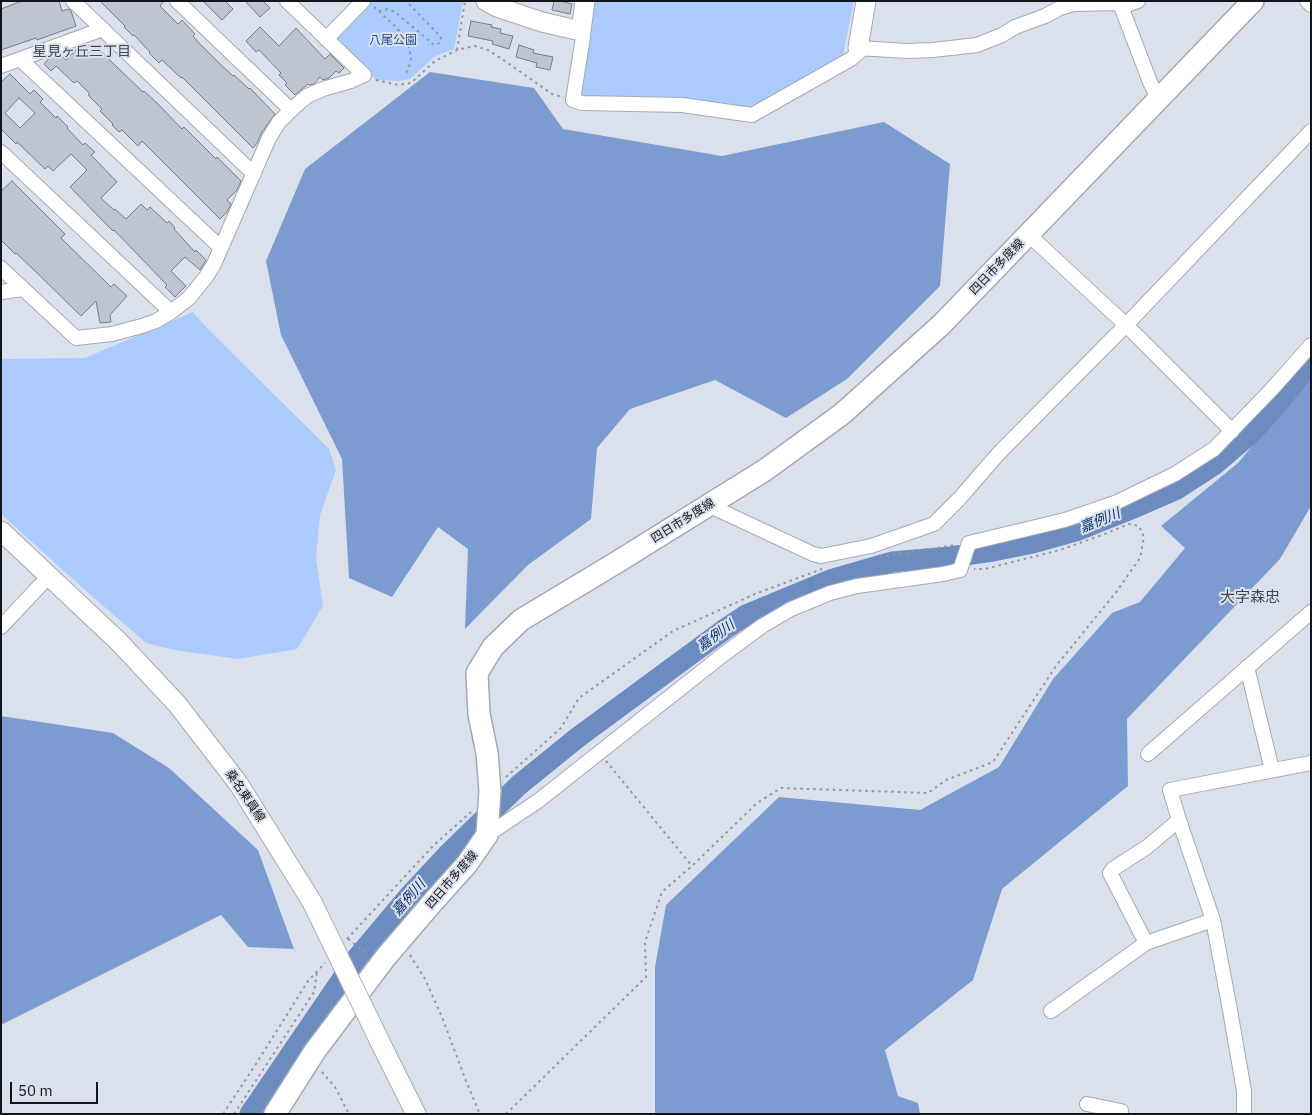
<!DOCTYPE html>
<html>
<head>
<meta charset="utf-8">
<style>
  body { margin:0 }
  #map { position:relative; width:1312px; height:1115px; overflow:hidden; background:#dae1ed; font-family:"IBM Plex Sans",sans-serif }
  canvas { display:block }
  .frame { position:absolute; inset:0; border:2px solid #121519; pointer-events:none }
  .scale { position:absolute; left:10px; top:1082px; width:88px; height:22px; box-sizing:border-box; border:2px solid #121519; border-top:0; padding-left:6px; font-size:15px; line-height:18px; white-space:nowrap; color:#121519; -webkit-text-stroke:4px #dae1ed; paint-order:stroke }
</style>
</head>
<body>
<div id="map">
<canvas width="1312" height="1115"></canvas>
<div class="frame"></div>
<div class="scale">50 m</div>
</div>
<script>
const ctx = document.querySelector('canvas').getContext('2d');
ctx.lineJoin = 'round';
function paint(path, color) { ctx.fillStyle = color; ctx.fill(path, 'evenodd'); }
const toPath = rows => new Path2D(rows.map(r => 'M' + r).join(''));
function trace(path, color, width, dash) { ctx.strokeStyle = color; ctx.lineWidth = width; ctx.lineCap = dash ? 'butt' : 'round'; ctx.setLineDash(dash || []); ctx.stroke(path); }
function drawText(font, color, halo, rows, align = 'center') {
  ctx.font = font + ' "IBM Plex Sans","Noto Sans JP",sans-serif'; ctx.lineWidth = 4; ctx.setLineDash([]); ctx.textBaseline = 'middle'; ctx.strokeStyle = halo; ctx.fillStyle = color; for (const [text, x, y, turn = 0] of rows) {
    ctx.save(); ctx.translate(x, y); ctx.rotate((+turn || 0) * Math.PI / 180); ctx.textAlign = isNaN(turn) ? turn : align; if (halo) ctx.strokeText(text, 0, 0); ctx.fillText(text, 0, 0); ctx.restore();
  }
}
paint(toPath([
  [370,1,461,1,463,2,454,49,434,57,410,79,398,81,376,80,337,40,337,36],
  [594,1,854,1,843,55,750,109,689,99,583,96,580,92],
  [193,312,206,327,329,449,336,470,320,515,316,559,323,606,297,649,238,659,174,650,146,643,76,582,1,514,1,359,85,358]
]), '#abcbfe');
paint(toPath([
  [430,72,534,88,563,129,722,156,884,122,950,164,940,286,847,379,786,418,715,380,630,409,597,448,591,519,528,565,465,629,468,549,438,527,392,597,349,578,342,459,281,335,266,261,305,169],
  [1311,376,1311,506,1280,559,1127,719,1128,786,1002,889,973,980,885,1050,898,1096,918,1103,920,1114,655,1114,655,967,666,905,779,797,920,810,999,767,1053,679,1112,613,1140,602,1185,548,1161,526,1238,463],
  [1,716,113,733,169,768,258,850,294,949,248,947,221,915,1,1025]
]), '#7c9cd1');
trace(toPath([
  [250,1114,356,959,409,896,450,852,519,785,577,738,725,629,746,615,833,579,892,562,950,557,993,551,1033,543,1076,531,1131,509,1177,489,1214,465,1248,436,1266,417,1311,363]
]), '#6c8bbf', 21);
const building = toPath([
  [22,1,59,1,62,11,69,9,71,11,76,26,37,40,36,38,1,50,1,9,22,1],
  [100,1,164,1,160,6,178,24,182,20,195,34,193,36,199,43,218,62,233,76,234,75,249,89,250,88,275,114,262,132,257,143,253,148,182,77,181,78,162,60,159,63,149,53,150,52,134,35,133,36,124,27,125,26,100,1],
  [203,1,225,1,233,9,222,20,203,1],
  [245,1,263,1,270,8,260,17,245,1],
  [554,1,561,1,572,4,570,14,552,10,554,1],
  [471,21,492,25,491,27,501,29,500,33,513,36,509,49,492,44,493,41,468,36,471,21],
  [260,27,279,46,296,28,325,59,330,54,344,68,339,73,336,71,329,78,323,80,320,77,314,84,309,85,308,84,295,95,285,85,287,83,279,75,281,73,259,50,256,52,246,41,260,27],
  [87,44,90,47,93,44,143,92,144,91,158,104,182,129,184,127,216,159,217,157,241,181,237,190,227,200,231,204,227,212,220,219,142,141,138,146,122,130,119,132,112,125,113,124,100,111,102,109,88,95,90,94,77,81,74,83,56,66,51,71,44,64,50,57,60,54,66,60,79,47,87,44],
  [519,45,534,50,533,53,553,57,550,70,536,67,537,63,516,57,519,45],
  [10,74,30,94,34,90,43,99,40,102,56,118,57,116,68,127,67,128,83,145,85,143,95,152,91,155,117,182,101,198,114,210,115,209,126,219,141,204,147,210,150,207,167,223,169,221,175,228,174,229,195,252,196,250,206,260,200,270,185,257,171,271,186,286,175,297,165,287,167,285,114,230,113,231,103,221,70,187,87,170,71,154,53,171,48,166,45,169,17,142,16,144,1,129,1,82,10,74],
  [19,98,35,113,20,128,5,113,19,98],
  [12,181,65,234,61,238,111,287,114,284,127,296,110,315,111,322,100,323,96,301,81,316,34,270,16,253,15,254,1,240,1,191,12,181]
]);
paint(building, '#bec5d0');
trace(building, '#767d87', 1);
const street = toPath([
  [73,1,254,174],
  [177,1,291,110],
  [1119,1,1150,82,1158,99],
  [1307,1,1311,5],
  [1121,7,1138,1],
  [581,31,583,37,573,100,582,103,682,105,752,115,851,59,864,48],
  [326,39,363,1],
  [858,48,907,51,933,50,977,45,1002,35,1015,27,1045,16,1060,8,1073,4,1120,3],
  [20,59,221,248],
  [1,66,103,29],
  [1,152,171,312],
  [1028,234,1126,325,1232,431],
  [1,268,76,338,112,334,142,326,156,321,171,312,189,298,206,277,214,264,269,138,279,122,291,110,307,96,323,89,351,81,364,75,287,1],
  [1,292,23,289],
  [708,505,813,554,821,556,871,546,934,524,959,499,999,453,1126,325,1311,131],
  [1,627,49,576],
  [1247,667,1272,770],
  [1148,754,1311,612],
  [487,835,538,801,724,654,762,626,791,609,830,593,857,586,943,574,960,570,969,543,1065,520,1117,502,1175,474,1214,449,1272,389,1311,345],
  [1146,943,1110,873,1113,869,1147,847,1179,820],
  [1051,1011,1146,943,1213,920],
  [1087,1104,1121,1111,1121,1114],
  [1244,1114,1244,1091,1230,1010,1213,920,1179,820,1170,790,1311,763]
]);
const secondary = toPath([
  [486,1,497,7,542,22,581,31,585,1],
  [858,48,866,1],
  [1,531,118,641,177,704,238,783,312,902],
  [382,1046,416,1114]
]);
const primary = toPath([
  [275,1114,315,1051,385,958,432,903,467,864,487,835,490,791,487,753,479,714,477,673,493,647,521,620,619,561,765,470,842,414,942,324,1253,1]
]);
trace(street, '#a3aab5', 16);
trace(secondary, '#a3aab5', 21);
trace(primary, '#a3aab5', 24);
trace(toPath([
  [374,7,396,27,406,40,409,47,411,59,408,70,405,75],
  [379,11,388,9,395,12,434,45,440,43,441,38,439,35,406,1],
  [457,50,465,1],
  [376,80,398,85,411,83,435,61,457,50,475,46,488,50,505,61,552,94,562,97],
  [880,557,955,545],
  [606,761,692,866],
  [506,777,561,728,579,698,673,631,755,594,822,569],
  [347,939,433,846,471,812],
  [348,939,367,954],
  [410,955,425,979,442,1017,466,1081,480,1114],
  [322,1072,335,1087,349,1114],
  [223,1114,256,1064,308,981,325,963],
  [234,1114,314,992,317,972],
  [506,1114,646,977,645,942,662,892,692,866,757,803,781,788,928,793,946,780,993,762,1056,666,1117,591,1140,558,1144,537,1139,526,1129,524,1102,535,1060,550,985,569,974,569]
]), '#9197a0', 2, [2.5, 4]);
trace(street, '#fff', 14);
trace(secondary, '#fff', 19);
trace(primary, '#fff', 21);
const secondaryBridge = toPath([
  [312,902,382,1046]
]);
trace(secondaryBridge, '#a3aab5', 21, []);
trace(secondaryBridge, '#fff', 19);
drawText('12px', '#274e8e', '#dae1ed', [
  ["八尾公園",393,41]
]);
drawText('12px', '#121519', '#dae1ed', [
  ["四日市多度線",997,267,-46],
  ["四日市多度線",683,521,-32],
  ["桑名東員線",245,796,56],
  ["四日市多度線",452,880,-49]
]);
drawText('14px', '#414750', '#dae1ed', [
  ["星見ヶ丘三丁目",82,52]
]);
drawText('italic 14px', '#0c3270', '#dae1ed', [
  ["嘉例川",1100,521,-22],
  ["嘉例川",716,636,-36],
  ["嘉例川",409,898,-49]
]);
drawText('15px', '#414750', '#dae1ed', [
  ["大字森忠",1250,598]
]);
</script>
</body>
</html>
